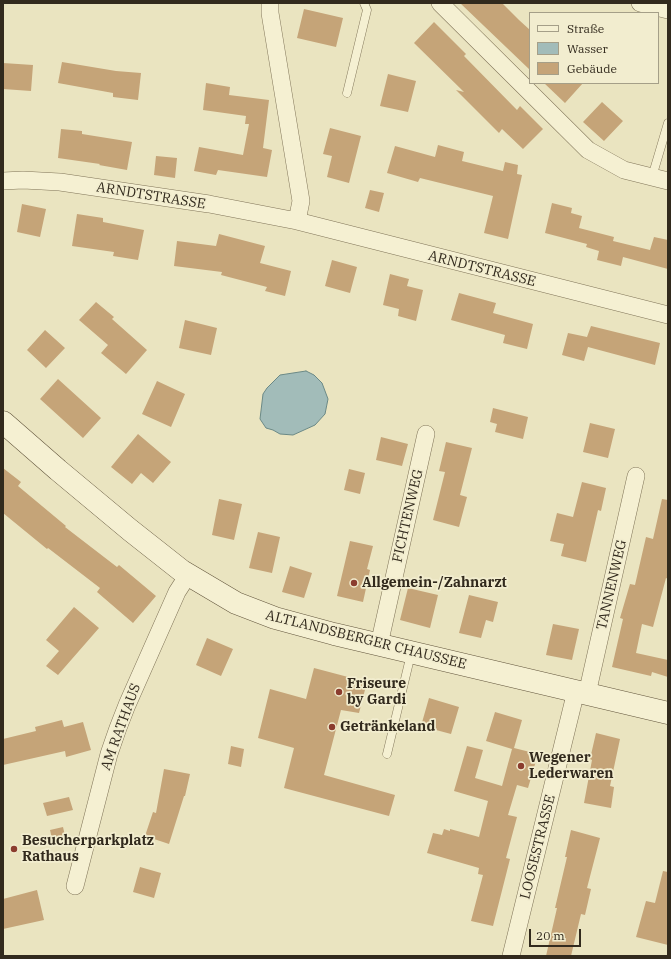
<!DOCTYPE html>
<html>
<head>
<meta charset="utf-8">
<style>
  body { margin:0 }
  #map { position:relative; width:671px; height:959px; overflow:hidden; background:#eae4c0; font-family:"IBM Plex Serif",serif }
  canvas { display:block }
  .frame { position:absolute; inset:0; border:4px solid #322a1d; pointer-events:none }
  .legend { position:absolute; left:529px; top:12px; width:130px; height:72px; box-sizing:border-box; background:#f2edcf; border:1px solid #a59f88; margin:0; padding:5px 7px; list-style:none; font-size:12px; color:#322a1d }
  .legend li { display:flex; align-items:center; gap:8px; height:20px }
  .legend b { width:20px; border:1px solid #a59f88 }
  .scale { position:absolute; left:529px; top:929px; width:52px; height:18px; box-sizing:border-box; border:2px solid #322a1d; border-top:0; padding-left:5px; font-size:12px; line-height:14px; white-space:nowrap; color:#322a1d; -webkit-text-stroke:3px #f2edcf; paint-order:stroke }
</style>
</head>
<body>
<div id="map">
<canvas width="671" height="959"></canvas>
<div class="frame"></div>
<ul class="legend">
<li><b style="height:5px;background:#f5f0d2"></b>Straße</li>
<li><b style="height:11px;background:#a2bcb9"></b>Wasser</li>
<li><b style="height:11px;background:#c5a478"></b>Gebäude</li>
</ul>
<div class="scale">20 m</div>
</div>
<script>
const ctx = document.querySelector('canvas').getContext('2d');
ctx.lineJoin = 'round';
function paint(path, color) { ctx.fillStyle = color; ctx.fill(path, 'evenodd'); }
const toPath = rows => new Path2D(rows.map(r => 'M' + r).join(''));
function trace(path, color, width, dash) { ctx.strokeStyle = color; ctx.lineWidth = width; ctx.lineCap = dash ? 'butt' : 'round'; ctx.setLineDash(dash || []); ctx.stroke(path); }
function drawText(font, color, halo, rows, align = 'center') {
  ctx.font = font + ' "IBM Plex Serif",serif'; ctx.lineWidth = 3.5; ctx.setLineDash([]); ctx.textBaseline = 'middle'; ctx.strokeStyle = halo; ctx.fillStyle = color; for (const [text, x, y, turn = 0] of rows) {
    ctx.save(); ctx.translate(x, y); ctx.rotate((+turn || 0) * Math.PI / 180); ctx.textAlign = isNaN(turn) ? turn : align; if (halo) ctx.strokeText(text, 0, 0); ctx.fillText(text, 0, 0); ctx.restore();
  }
}
const water = toPath([
  [306,371,314,375,322,383,328,399,325,414,315,425,293,435,280,434,273,430,266,428,260,419,263,394,267,388,280,375,306,371]
]);
paint(water, '#a2bcb9');
trace(water, '#6b8986', 1);
paint(toPath([
  [460,3,502,3,519,20,530,30,530,70],
  [304,9,343,18,336,47,297,38],
  [434,22,466,54,464,56,517,110,520,106,543,129,523,149,502,129,499,133,456,90,464,92,414,43],
  [62,62,116,71,141,73,138,100,113,97,113,93,58,83],
  [3,63,33,65,31,91,3,89],
  [388,74,416,81,408,112,380,106],
  [206,83,230,87,229,95,269,100,263,148,272,150,267,177,218,170,216,175,194,171,199,147,243,155,249,124,245,124,246,116,203,110],
  [544,83,583,83,565,103],
  [602,102,623,121,604,141,583,122],
  [330,128,361,136,349,183,327,177,332,156,323,154],
  [61,129,82,131,82,134,132,142,127,170,99,165,100,164,58,158],
  [438,145,464,152,462,161,503,171,505,162,518,165,517,174,522,175,508,239,484,233,493,196,420,178,418,182,387,173,395,146,435,157],
  [156,156,177,158,175,178,154,175],
  [370,190,384,193,379,212,365,208],
  [552,203,572,208,571,213,582,216,579,228,614,237,613,241,650,250,654,237,668,240,668,269,623,257,621,266,597,260,599,251,586,247,587,244,545,233],
  [22,204,46,209,40,237,17,232],
  [77,214,103,218,103,222,144,230,138,260,113,256,114,252,72,246],
  [219,234,265,246,260,263,291,271,285,296,265,291,267,287,221,275,222,272,174,266,177,241,216,246],
  [332,260,357,267,350,293,325,286],
  [390,274,409,279,407,286,423,290,416,321,398,316,399,309,383,305],
  [459,293,496,303,493,313,533,324,527,349,503,343,505,335,451,320],
  [96,302,114,317,112,319,147,350,126,374,101,353,108,345,79,320],
  [185,320,217,328,211,355,179,348],
  [591,326,660,343,655,365,588,347,584,361,562,355,568,333,587,337],
  [45,330,65,348,46,368,27,350],
  [58,379,101,418,83,438,40,399],
  [157,381,185,394,171,427,142,414],
  [493,408,528,417,523,439,495,432,497,424,490,422],
  [590,423,615,429,608,458,583,452],
  [138,434,171,462,153,483,141,473,132,484,111,467],
  [381,437,408,444,402,466,376,460],
  [446,442,472,448,460,495,467,497,459,527,433,520,445,472,439,471],
  [3,468,21,482,18,486,66,526,65,527,117,567,119,565,156,596,133,623,97,592,100,588,48,548,47,549,3,513],
  [349,469,365,473,360,494,344,490],
  [582,482,606,488,601,511,598,510,586,562,561,556,564,544,550,541,557,513,573,517],
  [219,499,242,504,234,540,212,535],
  [662,499,668,500,668,579,666,578,653,627,642,624,636,653,668,660,668,677,652,672,651,676,612,667,623,619,620,618,630,584,635,585,646,537,653,539],
  [258,532,280,537,272,573,249,568],
  [350,541,373,546,367,569,370,570,363,602,337,596],
  [290,566,312,573,304,598,282,592],
  [408,588,438,595,430,628,400,620],
  [469,595,498,602,493,622,486,620,481,638,459,633],
  [74,607,99,628,58,675,46,666,59,651,46,640],
  [553,624,579,629,572,660,546,655],
  [207,638,233,649,221,676,196,665],
  [314,668,367,682,359,713,341,710,324,775,395,795,389,816,284,788,294,748,258,738,270,689,306,699],
  [429,698,459,707,451,734,421,726],
  [495,712,522,720,514,748,538,754,528,788,517,785,508,815,517,817,506,858,510,859,493,926,471,921,483,875,478,874,479,868,427,853,433,833,442,835,444,829,450,831,450,829,479,837,488,801,454,791,467,746,483,750,475,778,502,786,512,749,486,741],
  [62,720,64,727,83,722,91,750,66,757,65,751,3,765,3,739,36,731,35,727],
  [596,733,620,739,610,786,614,787,611,808,584,803,592,760,590,759],
  [231,746,244,749,241,767,228,764],
  [164,769,190,774,185,796,184,796,169,844,145,836,153,812,156,813],
  [69,797,73,810,47,816,43,803],
  [63,827,66,840,53,843,50,830],
  [571,830,600,838,587,888,591,889,585,915,581,914,571,956,546,956,557,908,555,908,567,857,565,857],
  [140,867,161,873,154,898,133,892],
  [663,871,668,872,668,945,636,937,646,901,655,903],
  [37,890,44,920,3,929,3,899]
]), '#c5a478');
const lane = toPath([
  [347,93,367,10,364,3],
  [652,177,668,123],
  [387,754,411,654]
]);
const street = toPath([
  [270,3,270,13,301,201,297,221],
  [440,3,588,150,624,170,668,181],
  [640,3,668,10],
  [3,181,23,180,60,182,209,204,297,221,668,315],
  [379,645,426,434],
  [587,694,636,476],
  [75,886,109,754,118,728,127,705,177,592,188,575],
  [511,956,576,691]
]);
const secondary = toPath([
  [3,422,58,470,130,530,182,571,236,603,275,618,334,634,668,713]
]);
trace(lane, '#817559', 9);
trace(street, '#817559', 18);
trace(secondary, '#63563d', 23);
trace(lane, '#f5f0d2', 8);
trace(street, '#f5f0d2', 17);
trace(secondary, '#f5f0d2', 22);
for (const [x, y, r, color] of [
  [354,583,4,"#8b3c2e"],
  [339,692,4,"#8b3c2e"],
  [332,727,4,"#8b3c2e"],
  [521,766,4,"#8b3c2e"],
  [14,849,4,"#8b3c2e"]
]) { const dot = new Path2D(); dot.arc(x, y, r, 0, 2 * Math.PI); ctx.fillStyle = color; ctx.fill(dot); trace(dot, '#f2edcf', 1.5); }
drawText('14px', '#322a1d', '#f2edcf', [
  ["ARNDTSTRASSE",151,196,9],
  ["ARNDTSTRASSE",482,269,14],
  ["FICHTENWEG",408,516,-77],
  ["TANNENWEG",612,585,-77],
  ["ALTLANDSBERGER CHAUSSEE",366,640,14],
  ["AM RATHAUS",121,727,-70],
  ["LOOSESTRASSE",538,847,-76]
]);
drawText('bold 14px', '#322a1d', '#f2edcf', [
  ["Allgemein-/Zahnarzt",362,583],
  ["Friseure",347,684],
  ["by Gardi",347,700],
  ["Getränkeland",340,727],
  ["Wegener",529,758],
  ["Lederwaren",529,774],
  ["Besucherparkplatz",22,841],
  ["Rathaus",22,857]
], 'left');
</script>
</body>
</html>
